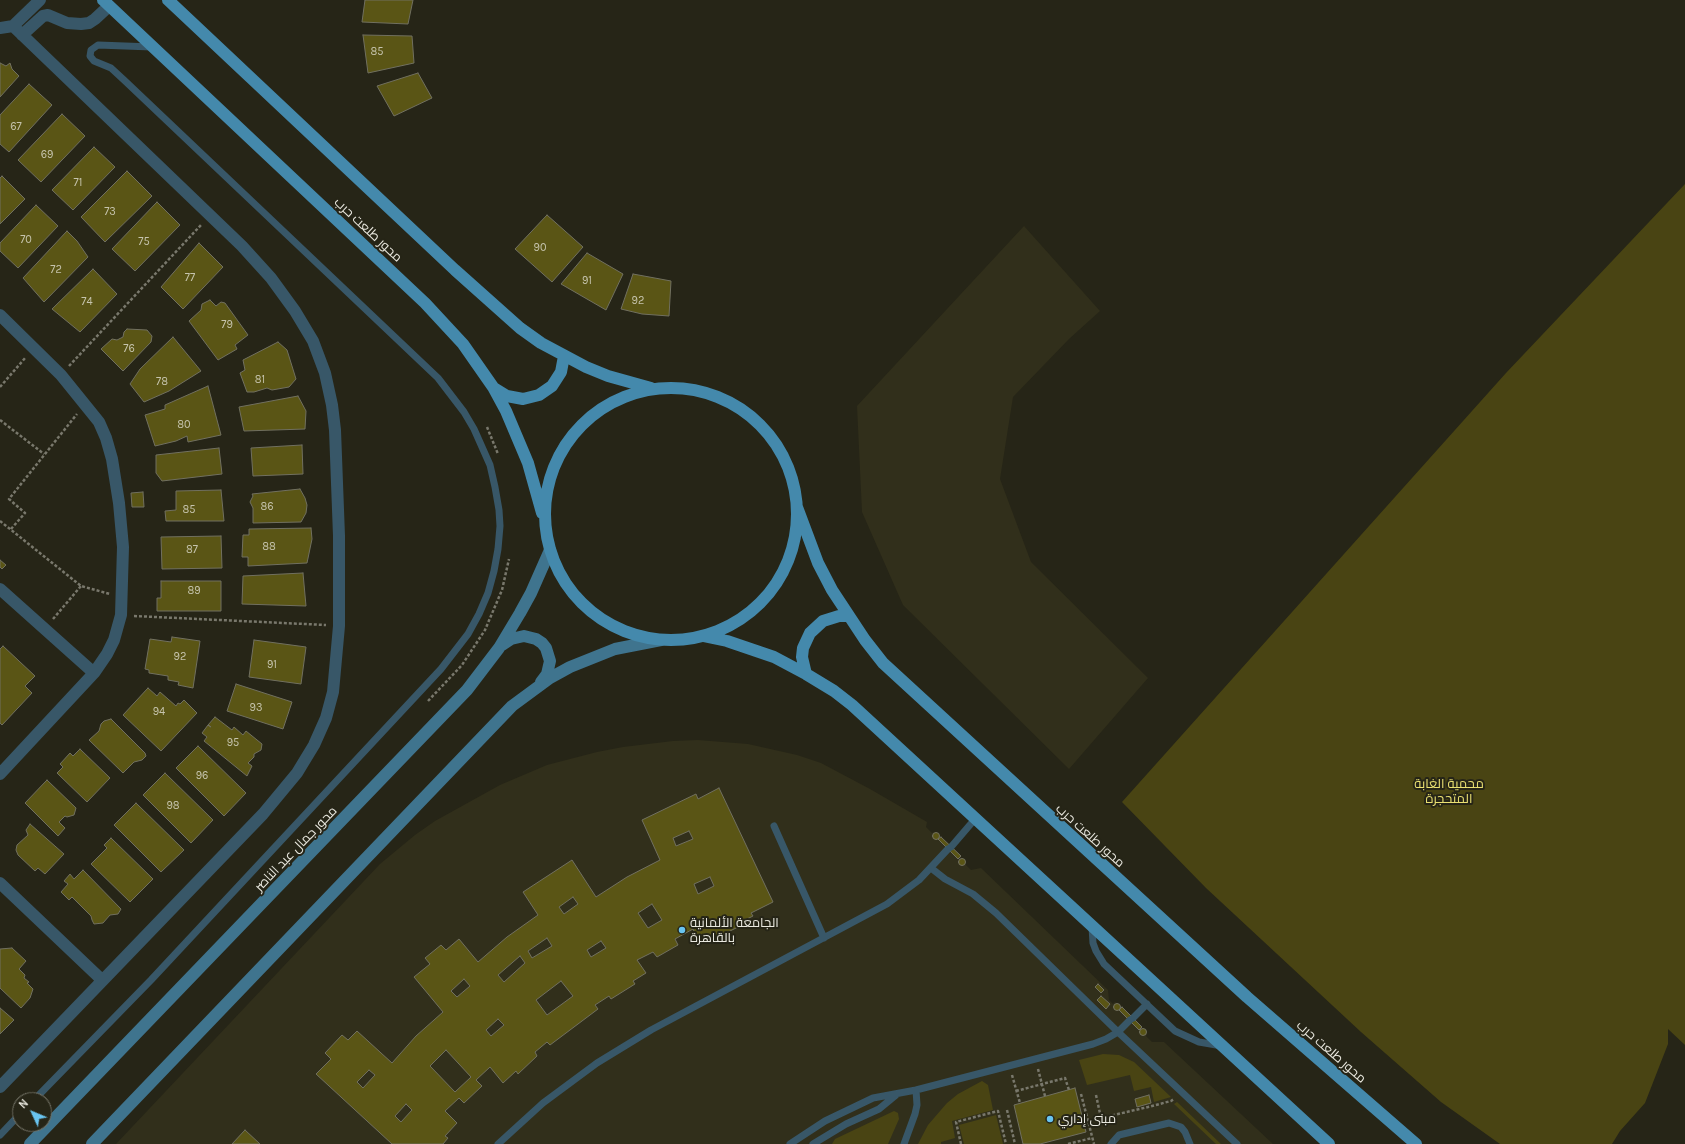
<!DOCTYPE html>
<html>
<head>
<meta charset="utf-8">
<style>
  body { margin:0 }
  #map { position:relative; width:1685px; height:1144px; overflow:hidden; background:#262517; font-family:Karla,sans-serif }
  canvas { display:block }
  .north { position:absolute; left:12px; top:1092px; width:40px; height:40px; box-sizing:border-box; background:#262517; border:1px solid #747367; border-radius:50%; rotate:314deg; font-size:11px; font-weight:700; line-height:16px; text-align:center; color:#eae9e0 }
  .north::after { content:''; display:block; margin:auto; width:14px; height:18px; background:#69c4f0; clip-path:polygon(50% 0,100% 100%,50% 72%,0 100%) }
</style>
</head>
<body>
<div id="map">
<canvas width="1685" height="1144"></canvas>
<div class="north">N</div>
</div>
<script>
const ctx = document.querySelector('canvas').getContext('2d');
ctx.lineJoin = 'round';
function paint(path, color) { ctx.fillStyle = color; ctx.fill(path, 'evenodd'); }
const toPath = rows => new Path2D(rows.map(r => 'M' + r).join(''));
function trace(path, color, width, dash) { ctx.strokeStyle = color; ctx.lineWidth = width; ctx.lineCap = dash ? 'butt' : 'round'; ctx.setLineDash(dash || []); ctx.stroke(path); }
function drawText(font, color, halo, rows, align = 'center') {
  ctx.font = font + ' Karla,Cairo,sans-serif'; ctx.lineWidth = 4; ctx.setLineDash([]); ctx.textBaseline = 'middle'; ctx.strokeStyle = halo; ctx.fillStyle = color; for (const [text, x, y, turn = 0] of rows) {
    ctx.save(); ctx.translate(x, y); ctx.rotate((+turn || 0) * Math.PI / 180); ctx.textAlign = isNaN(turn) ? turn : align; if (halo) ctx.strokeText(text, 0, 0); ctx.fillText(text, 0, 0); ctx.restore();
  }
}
paint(toPath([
  [1024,226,1100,311,1069,339,1013,397,1000,479,1031,562,1148,678,1069,769,903,605,862,512,857,406],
  [698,740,748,744,797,755,821,763,870,789,927,822,926,827,932,833,934,832,938,833,940,837,941,837,961,856,962,859,965,859,966,863,965,864,971,870,981,868,1108,990,1109,1000,1113,1004,1115,1002,1119,1004,1120,1007,1122,1007,1142,1027,1143,1029,1146,1029,1147,1034,1146,1036,1152,1042,1164,1042,1273,1144,116,1144,380,864,415,835,435,821,500,785,547,765,597,752,623,747,673,741]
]), '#312f1b');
paint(toPath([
  [1685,184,1685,1045,1668,1029,1668,1044,1645,1103,1620,1131,1612,1144,1500,1144,1441,1102,1361,1032,1206,888,1122,802,1506,373],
  [1103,1054,1119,1055,1134,1062,1171,1097,1154,1102,1151,1087,1134,1091,1130,1075,1087,1085,1079,1060],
  [982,1081,988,1085,993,1110,952,1121,955,1138,941,1142,941,1144,918,1144,928,1125,947,1103,958,1094],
  [1177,1102,1221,1144,1216,1144,1174,1104],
  [894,1111,898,1113,899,1119,888,1144,832,1144,835,1139],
  [996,1115,1003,1144,964,1144,959,1125]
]), '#494413');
const building = toPath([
  [365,0,413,0,408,24,362,22,365,0],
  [363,35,412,36,414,63,368,73,363,35],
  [0,63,6,66,10,63,12,69,19,76,0,97,0,63],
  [418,73,432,98,394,116,377,86,418,73],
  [29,84,52,105,9,152,0,144,0,115,29,84],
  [62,114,85,136,41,182,18,160,62,114],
  [94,147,115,167,73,210,52,190,94,147],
  [127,171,152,196,105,242,81,217,127,171],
  [2,176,25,199,0,224,0,178,2,176],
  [157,202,180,225,135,271,112,249,157,202],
  [36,205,58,226,18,268,0,251,0,243,36,205],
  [547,215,583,247,552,282,515,249,547,215],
  [67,231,77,241,88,257,44,302,23,278,67,231],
  [199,243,223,267,183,309,161,287,199,243],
  [587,253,623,274,606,310,561,284,587,253],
  [93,269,117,294,80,332,52,309,93,269],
  [633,274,671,281,669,316,642,314,621,309,633,274],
  [210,300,216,306,221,302,225,303,248,335,235,345,237,349,218,360,189,321,201,310,202,304,210,300],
  [127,329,147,330,152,336,151,342,123,371,101,349,112,339,117,340,123,337,124,332,127,329],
  [173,337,201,371,169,391,144,402,130,384,140,369,173,337],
  [278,342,287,350,296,379,289,387,272,390,267,388,254,392,247,392,240,373,245,370,243,360,278,342],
  [208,386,221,435,188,442,187,436,176,441,155,446,145,415,165,409,165,405,208,386],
  [298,396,306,411,305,429,244,431,239,407,298,396],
  [302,445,303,474,253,476,251,448,302,445],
  [219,448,222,474,162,481,156,473,156,455,219,448],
  [300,489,305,498,307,505,306,513,301,522,253,523,253,508,250,502,253,496,252,494,300,489],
  [221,490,224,521,166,521,165,511,176,510,176,491,221,490],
  [143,492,144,507,132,507,131,493,143,492],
  [311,528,312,539,307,563,248,566,248,557,242,557,243,535,249,535,249,529,311,528],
  [221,536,222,568,162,569,161,537,221,536],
  [0,560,6,565,2,569,0,567,0,560],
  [303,573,306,606,242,604,243,576,303,573],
  [161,581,221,581,221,611,157,611,157,598,161,598,161,581],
  [172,637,200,641,193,688,178,685,179,682,168,680,168,676,149,673,149,670,145,669,150,639,171,642,172,637],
  [254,640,306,647,301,684,249,677,254,640],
  [3,646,35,676,25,686,32,693,2,725,0,723,0,649,3,646],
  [236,684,292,702,283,729,227,711,236,684],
  [148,688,157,696,160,692,176,706,178,703,180,704,184,700,197,713,161,751,123,715,148,688],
  [215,717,232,730,234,727,243,735,246,731,262,744,261,750,254,754,254,757,248,763,252,766,247,776,204,741,207,737,202,733,208,725,211,727,208,725,215,717],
  [111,719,145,753,146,756,142,760,134,762,123,773,89,740,99,731,101,724,104,721,111,719],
  [198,746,246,793,224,816,176,768,198,746],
  [80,749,110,778,87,802,57,773,63,767,60,764,70,753,73,756,80,749],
  [165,773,213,820,191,843,143,795,165,773],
  [47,780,76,808,74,815,67,817,65,816,59,822,65,828,58,836,25,803,47,780],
  [719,788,773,902,751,913,753,916,737,924,738,927,714,939,713,935,699,941,693,929,675,939,678,945,657,957,653,952,637,960,646,973,633,981,635,984,611,999,609,996,595,1005,598,1009,550,1045,547,1042,535,1052,537,1056,518,1074,516,1071,503,1083,490,1067,476,1080,482,1086,464,1103,459,1098,445,1111,457,1123,445,1136,448,1138,443,1144,392,1144,316,1074,331,1059,325,1053,342,1035,348,1040,357,1031,392,1063,416,1036,443,1012,414,977,430,964,425,958,441,945,446,950,459,939,478,962,507,937,538,915,523,892,572,860,596,897,627,877,660,860,642,820,696,794,698,799,719,788],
  [689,831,693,839,676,846,673,838,689,831],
  [710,877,714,886,698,894,694,884,710,877],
  [573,897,578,904,564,914,559,907,573,897],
  [652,904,662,920,648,928,638,913,652,904],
  [547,938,552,946,532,958,528,951,547,938],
  [601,941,606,948,591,957,587,950,601,941],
  [520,956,525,963,504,982,498,975,520,956],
  [464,979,470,986,457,997,451,991,464,979],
  [561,981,573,996,547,1015,536,1000,561,981],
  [498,1019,504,1025,491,1036,486,1030,498,1019],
  [446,1050,471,1077,455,1092,430,1066,446,1050],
  [369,1070,375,1075,363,1088,357,1082,369,1070],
  [406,1104,412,1110,401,1122,395,1116,406,1104],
  [136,803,184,850,161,872,114,825,136,803],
  [30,824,64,854,45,874,38,868,35,871,18,855,16,850,17,845,28,835,26,830,30,824],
  '932.5 836a3.5 3.5 0 1 1 7 0a3.5 3.5 0 1 1-7 0Z',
  [941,837,961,856,958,859,938,839,941,837],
  [111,838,153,879,130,902,91,864,107,848,104,845,111,838],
  '958.5 862a3.5 3.5 0 1 1 7 0a3.5 3.5 0 1 1-7 0Z',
  [83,870,121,909,118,914,110,915,103,923,94,924,92,920,91,916,72,897,69,900,61,892,68,884,64,881,70,874,74,879,83,870],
  [12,948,26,961,19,969,25,975,24,978,29,982,27,983,33,989,30,998,21,1008,0,988,0,949,12,948],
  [1098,984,1104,990,1101,993,1095,987,1098,984],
  [1101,996,1110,1004,1106,1009,1097,1000,1101,996],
  '1113.5 1007a3.5 3.5 0 1 1 7 0a3.5 3.5 0 1 1-7 0Z',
  [1122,1007,1142,1027,1139,1030,1119,1010,1122,1007],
  [0,1008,14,1020,0,1034,0,1008],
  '1139.5 1032a3.5 3.5 0 1 1 7 0a3.5 3.5 0 1 1-7 0Z',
  [1075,1088,1086,1132,1040,1144,1023,1144,1014,1105,1075,1088],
  [1149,1095,1151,1103,1137,1107,1135,1099,1149,1095],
  [245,1130,260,1144,232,1144,245,1130]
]);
paint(building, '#5a5515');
trace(building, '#717060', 1);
trace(toPath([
  [69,366,201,225],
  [0,387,26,357],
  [0,420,44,454],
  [487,427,498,454],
  [0,521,81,586,110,594],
  [11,529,25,513,9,499,77,414],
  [134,616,326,625],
  [53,619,81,586],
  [428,701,462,665,485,630,502,590,509,559],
  [1038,1069,1045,1096],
  [1012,1075,1020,1103],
  [1016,1091,1065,1078,1069,1090],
  [1081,1094,1094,1144],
  [1096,1095,1101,1118,1148,1107,1171,1101,1174,1099],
  [1007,1110,1015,1144],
  [961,1144,956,1122,998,1111,1006,1144],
  [1068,1144,1092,1138]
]), '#79786c', 2.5, [3, 2]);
trace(toPath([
  [774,826,824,938],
  [951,847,975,819],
  [931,868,945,879,973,894,996,913,1118,1032,1237,1144],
  [1092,927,1093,943,1096,951,1104,964,1175,1031,1199,1042,1222,1046],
  [1133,1018,1147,1004],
  [34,1100,151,980,441,669,468,634,479,614,488,593,494,571,498,549,500,526,499,510,495,487,490,465,474,429,464,412,438,378,124,80,111,68,94,61,90,56,91,50,98,45,152,47],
  [0,1135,20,1114],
  [498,1144,543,1103,597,1063,651,1030,887,904,919,880,948,849],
  [790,1144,825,1121,873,1098,916,1090,1093,1044,1106,1039,1118,1032,1130,1020],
  [813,1144,846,1124,879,1109,896,1095],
  [904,1144,915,1114,917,1105,916,1090],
  [1111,1144,1119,1135,1169,1123,1181,1127,1185,1132,1190,1144]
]), '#385768', 7);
trace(toPath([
  [0,28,13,26,40,0],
  [22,35,43,16,48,15,67,23,81,24,89,23,95,19,109,6],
  [0,315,61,375,99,422,106,438,112,459,119,503,123,547,121,615,114,640,107,654,94,673,0,774],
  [0,589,94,673],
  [0,883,102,980],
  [0,1087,263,814,297,773,314,745,326,718,333,692,339,626,339,536,335,430,332,405,325,373,313,341,295,311,271,278,242,246,13,26]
]), '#385768', 12);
trace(toPath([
  [502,645,511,639,524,636,536,639,542,643,546,648,550,661,547,674,541,682],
  [30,1144,467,690,499,648,520,613,531,593,550,550],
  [92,1144,512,706,550,678,570,667,615,649,661,640]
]), '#3f748e', 12);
trace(toPath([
  [103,0,425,303,463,344,493,387,506,411,528,463,542,513],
  [168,0,455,270,520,328,541,343,586,367,608,376,651,388],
  [494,388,507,396,523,399,539,395,552,386,561,372,564,356],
  '545 514a126 126 0 1 1 252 0a126 126 0 1 1-252 0Z',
  [797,507,818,563,832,590,865,640,883,663,1247,997,1416,1144],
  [703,636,727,641,774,657,806,674,834,691,852,705,1329,1144],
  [806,674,802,657,803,648,810,633,823,621,839,616,847,616]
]), '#4489ac', 12);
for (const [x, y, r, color] of [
  [682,930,4,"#69c4f0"],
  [1050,1119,4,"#69c4f0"]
]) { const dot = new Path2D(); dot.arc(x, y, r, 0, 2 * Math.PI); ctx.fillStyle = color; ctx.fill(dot); trace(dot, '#262517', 1.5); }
drawText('11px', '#c6c4ad', null, [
  ["85",377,52],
  ["67",16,127],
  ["69",47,155],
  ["71",78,183],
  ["73",110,212],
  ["70",26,240],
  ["75",144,242],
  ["90",540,248],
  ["72",56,270],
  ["77",190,278],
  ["91",587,281],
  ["92",638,301],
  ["74",87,302],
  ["79",227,325],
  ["76",129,349],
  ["81",260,380],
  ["78",162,382],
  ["80",184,425],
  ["86",267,507],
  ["85",189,510],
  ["88",269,547],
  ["87",192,550],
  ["89",194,591],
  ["92",180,657],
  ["91",272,665],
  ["93",256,708],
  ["94",159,712],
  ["95",233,743],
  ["96",202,776],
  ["98",173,806]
]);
drawText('13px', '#eae9e0', '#262517', [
  ["محور طلعت حرب",368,230,43],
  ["محور طلعت حرب",1090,836,42],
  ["محور جمال عبد الناصر",296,849,-46],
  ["محور طلعت حرب",1331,1052,41]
]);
drawText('13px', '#ebe172', '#262517', [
  ["محمية الغابة",1449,784],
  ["المتحجرة",1449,799]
]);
drawText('13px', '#eae9e0', '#262517', [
  ["الجامعة الألمانية",690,923],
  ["بالقاهرة",690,938],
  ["مبنى إداري",1058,1119]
], 'left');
</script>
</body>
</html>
